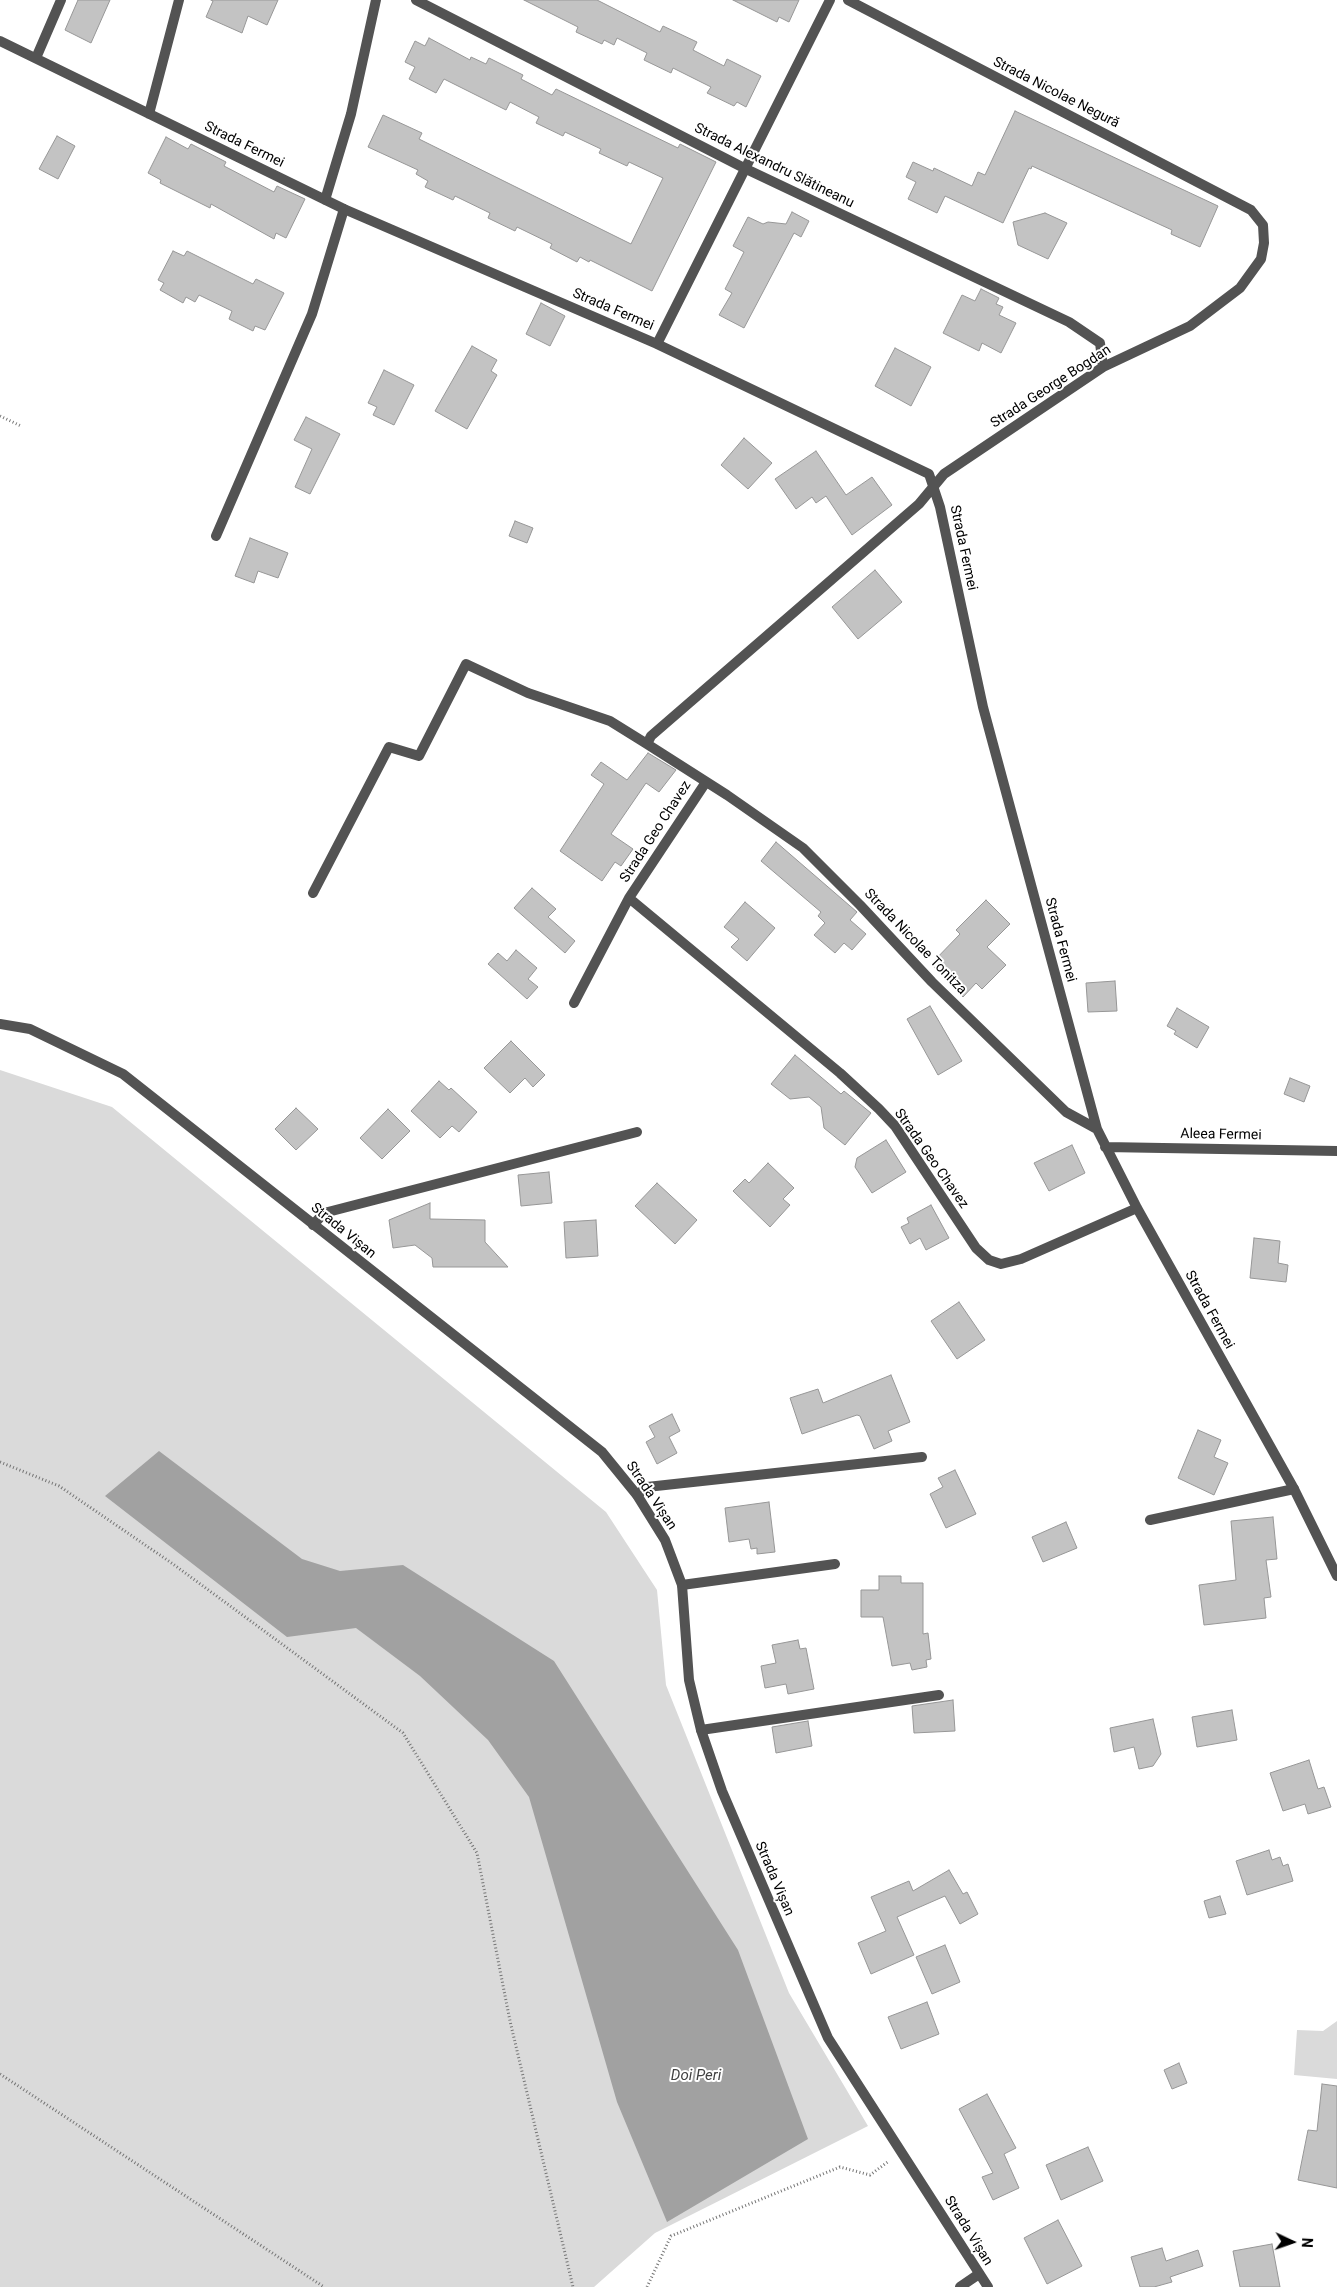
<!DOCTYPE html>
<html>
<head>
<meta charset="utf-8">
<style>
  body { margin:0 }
  #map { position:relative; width:1337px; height:2287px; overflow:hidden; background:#fff; font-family:Roboto,sans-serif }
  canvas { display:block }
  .north { position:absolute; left:1267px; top:2217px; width:50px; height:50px; -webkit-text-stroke:4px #fff; paint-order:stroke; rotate:93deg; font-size:14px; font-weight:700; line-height:20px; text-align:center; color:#000 }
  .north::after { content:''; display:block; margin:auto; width:18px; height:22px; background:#000; clip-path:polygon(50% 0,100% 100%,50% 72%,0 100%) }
</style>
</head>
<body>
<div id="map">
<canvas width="1337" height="2287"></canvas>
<div class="north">N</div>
</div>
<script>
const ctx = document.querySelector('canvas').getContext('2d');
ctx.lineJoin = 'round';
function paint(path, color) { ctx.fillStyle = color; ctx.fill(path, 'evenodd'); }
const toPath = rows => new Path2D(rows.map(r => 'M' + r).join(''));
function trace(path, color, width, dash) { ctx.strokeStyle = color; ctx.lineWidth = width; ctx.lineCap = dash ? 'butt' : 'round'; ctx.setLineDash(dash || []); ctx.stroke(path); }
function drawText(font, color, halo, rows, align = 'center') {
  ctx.font = font + ' Roboto,sans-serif'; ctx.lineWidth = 4; ctx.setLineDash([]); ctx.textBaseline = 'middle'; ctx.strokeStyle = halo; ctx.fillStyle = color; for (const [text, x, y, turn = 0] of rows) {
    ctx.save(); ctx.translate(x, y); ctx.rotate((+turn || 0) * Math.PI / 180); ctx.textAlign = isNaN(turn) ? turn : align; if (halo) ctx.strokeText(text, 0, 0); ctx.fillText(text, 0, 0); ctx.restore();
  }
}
paint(toPath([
  [0,1070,112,1107,606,1512,657,1590,666,1685,789,1993,868,2126,655,2233,594,2287,0,2287],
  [1337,2021,1337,2079,1294,2075,1297,2030,1323,2031]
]), '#dadada');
paint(toPath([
  [159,1451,302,1559,340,1571,403,1565,554,1661,738,1950,808,2139,667,2222,617,2102,529,1797,488,1740,420,1676,356,1628,287,1637,105,1496]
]), '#a1a1a1');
const building = toPath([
  [78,0,110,0,91,43,65,30,78,0],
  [211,0,278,0,267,25,248,16,242,33,206,17,213,1,211,0],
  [524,0,597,0,660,32,663,26,697,42,693,50,724,66,727,59,761,76,746,107,737,102,734,106,707,93,711,87,673,68,671,73,644,60,647,53,617,38,614,45,604,40,602,44,576,32,578,27,524,0],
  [733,0,799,0,789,22,779,17,777,22,733,0],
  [429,38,470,60,471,57,486,64,489,58,523,75,521,79,552,95,556,89,678,148,680,144,716,162,652,291,590,260,589,262,580,257,577,262,550,248,552,244,517,227,515,231,488,218,490,213,455,196,453,200,425,187,428,181,416,174,418,170,368,147,383,115,422,133,419,139,631,244,663,178,629,162,627,166,599,153,601,149,565,132,563,136,536,123,539,117,510,102,506,110,444,79,436,93,409,79,415,67,405,62,415,41,425,46,429,38],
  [1015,111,1218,206,1200,247,1171,234,1172,230,1032,166,1031,169,1029,168,1003,223,945,196,937,213,908,199,916,182,906,177,913,162,933,171,934,168,972,186,978,172,985,175,1015,111],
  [57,136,75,146,58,179,39,169,57,136],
  [166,137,188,149,191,144,226,162,224,166,274,192,277,186,305,199,286,238,276,233,274,239,211,204,210,208,160,183,161,180,148,173,166,137],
  [792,212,809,221,801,237,794,233,744,328,719,315,732,293,725,289,744,252,733,246,748,217,763,224,768,222,786,224,792,212],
  [1045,213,1067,223,1048,259,1018,245,1013,222,1045,213],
  [173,251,184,256,187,251,253,284,256,279,284,293,265,330,255,326,253,331,229,319,232,311,199,295,195,302,186,297,183,303,160,290,164,283,158,280,173,251],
  [981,289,999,298,996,304,1003,307,999,315,1016,323,1001,353,982,343,979,351,943,333,962,295,975,301,981,289],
  [541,303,565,316,550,346,526,334,541,303],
  [472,346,497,360,491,371,497,375,467,429,435,411,472,346],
  [895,348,931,367,911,406,875,386,895,348],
  [384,370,414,385,394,425,373,415,377,407,368,403,384,370],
  [306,417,340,434,310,494,295,487,312,449,294,440,306,417],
  [744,438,772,463,748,489,721,465,744,438],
  [816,451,846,495,872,477,892,505,852,535,826,496,816,503,812,497,796,509,775,479,816,451],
  [515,521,533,528,527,543,509,536,515,521],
  [250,538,288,553,278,578,258,571,254,583,235,576,250,538],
  [875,570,902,602,858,639,832,607,875,570],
  [648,753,676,770,659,792,646,783,611,834,633,849,621,866,615,862,602,881,560,851,604,784,591,775,601,762,627,780,648,753],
  [776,842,857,912,850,920,866,934,852,950,844,943,835,953,814,935,825,923,818,916,821,912,761,861,776,842],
  [532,888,556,909,548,917,575,941,565,953,514,908,532,888],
  [986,900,1010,924,987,947,1006,965,982,989,976,983,963,997,931,964,960,934,956,930,986,900],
  [745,902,775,928,747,961,731,947,739,939,724,927,745,902],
  [516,950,537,968,528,979,538,987,527,999,488,964,498,953,507,961,516,950],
  [1115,981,1117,1011,1088,1012,1086,983,1115,981],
  [930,1006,962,1061,938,1075,907,1019,930,1006],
  [1177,1008,1209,1027,1197,1048,1174,1034,1176,1031,1167,1026,1177,1008],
  [511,1041,545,1075,533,1087,525,1078,510,1093,484,1068,511,1041],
  [795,1055,841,1094,844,1091,871,1113,845,1145,824,1128,821,1107,809,1097,790,1099,771,1084,795,1055],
  [1290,1078,1310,1086,1304,1102,1284,1094,1290,1078],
  [439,1081,449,1090,451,1088,477,1112,459,1132,452,1126,440,1138,411,1111,439,1081],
  [296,1108,318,1129,296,1150,275,1129,296,1108],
  [388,1109,410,1131,382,1159,360,1138,388,1109],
  [886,1140,906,1172,872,1193,855,1167,857,1158,886,1140],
  [1072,1145,1085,1173,1049,1191,1034,1163,1072,1145],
  [768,1163,794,1188,783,1199,790,1205,770,1227,733,1191,745,1179,749,1183,768,1163],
  [549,1172,552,1203,521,1206,518,1175,549,1172],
  [657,1183,697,1220,675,1244,635,1206,657,1183],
  [430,1203,430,1219,485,1220,485,1242,508,1267,433,1267,432,1258,415,1245,393,1248,389,1220,430,1203],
  [931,1205,949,1238,926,1250,920,1238,910,1244,901,1227,909,1223,907,1218,931,1205],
  [596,1220,598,1256,566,1258,564,1222,596,1220],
  [1254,1238,1280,1241,1278,1263,1288,1265,1286,1282,1250,1278,1254,1238],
  [959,1302,985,1340,957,1359,931,1321,959,1302],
  [891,1375,910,1422,888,1431,892,1441,874,1449,860,1416,857,1415,802,1434,790,1398,818,1389,823,1403,891,1375],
  [672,1414,680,1431,669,1437,677,1453,657,1464,646,1442,655,1437,649,1426,672,1414],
  [1198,1430,1221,1440,1214,1457,1228,1463,1214,1495,1178,1478,1198,1430],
  [955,1470,976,1514,946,1528,930,1494,943,1487,938,1478,955,1470],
  [769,1502,775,1552,757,1554,757,1548,751,1549,749,1539,729,1542,725,1508,769,1502],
  [1273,1517,1277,1559,1266,1560,1271,1597,1264,1598,1266,1618,1204,1625,1199,1585,1236,1580,1231,1521,1273,1517],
  [1066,1522,1077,1548,1043,1562,1032,1537,1066,1522],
  [879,1576,901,1576,901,1583,923,1583,923,1634,928,1633,931,1659,926,1660,927,1667,912,1670,910,1663,892,1666,883,1617,861,1617,861,1590,879,1590,879,1576],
  [798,1640,800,1649,806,1648,814,1689,788,1694,786,1684,765,1688,761,1666,776,1663,772,1645,798,1640],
  [953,1700,955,1731,914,1733,912,1706,953,1700],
  [1232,1710,1237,1740,1197,1747,1192,1717,1232,1710],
  [1153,1719,1161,1754,1153,1766,1139,1769,1134,1747,1114,1752,1110,1728,1153,1719],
  [808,1721,812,1746,776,1753,772,1727,808,1721],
  [1309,1760,1318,1789,1324,1787,1331,1807,1308,1814,1305,1804,1283,1811,1270,1773,1309,1760],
  [1269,1850,1272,1860,1280,1857,1283,1866,1288,1864,1293,1881,1247,1895,1236,1861,1269,1850],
  [949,1870,963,1894,967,1892,978,1914,960,1924,945,1896,897,1917,914,1955,871,1974,858,1943,886,1931,871,1897,909,1881,913,1891,949,1870],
  [1220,1896,1226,1914,1209,1918,1204,1901,1220,1896],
  [945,1945,960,1982,932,1994,916,1957,945,1945],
  [927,2002,939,2034,901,2049,888,2017,927,2002],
  [1179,2063,1187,2083,1172,2089,1164,2070,1179,2063],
  [1322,2084,1337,2086,1337,2188,1298,2180,1308,2130,1317,2131,1322,2084],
  [987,2094,1016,2148,1004,2154,1019,2188,993,2200,982,2177,993,2173,959,2109,987,2094],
  [1088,2147,1103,2181,1061,2200,1046,2165,1088,2147],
  [1058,2220,1082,2266,1047,2284,1024,2238,1058,2220],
  [1272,2244,1280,2287,1240,2287,1233,2251,1272,2244],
  [1162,2248,1166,2261,1198,2250,1203,2266,1170,2277,1172,2282,1154,2287,1140,2287,1131,2257,1162,2248]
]);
paint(building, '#c3c3c3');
trace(building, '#979797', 1);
trace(toPath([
  [0,416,21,426],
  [0,1462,59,1486,173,1564,403,1733,477,1853,510,2021,573,2287],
  [0,2074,324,2287],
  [647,2287,671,2236,840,2167,870,2175,889,2161]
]), '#757575', 3, [1, 2.5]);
trace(toPath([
  [216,536,312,314,344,209],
  [1150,1520,1294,1489],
  [682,1585,835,1564],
  [701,1730,939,1695],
  [960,2287,979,2274]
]), '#535353', 10);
trace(toPath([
  [416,0,744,168,1069,322,1100,343,1103,367],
  [848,0,1251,210,1263,225,1264,243,1261,259,1240,288,1190,326,1103,367,944,474,919,504,651,736,647,744,727,795,803,848,860,905,932,982,1066,1112,1097,1129],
  [0,41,344,209,657,344,929,474,940,507,983,707,1097,1129,1137,1208,1294,1489,1337,1576],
  [36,58,61,0],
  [149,114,179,0],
  [325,200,351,114,376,0],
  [657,344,830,0],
  [313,893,389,747,419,756,466,664,528,693,610,721,647,744],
  [629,898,840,1073,879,1109,895,1126,976,1248,989,1260,1001,1264,1021,1259,1137,1208],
  [574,1003,629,898,706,782],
  [1105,1147,1337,1151],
  [313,1225,324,1213,637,1132],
  [637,1495,647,1487,922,1457]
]), '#535353', 10);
trace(toPath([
  [0,1024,30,1029,123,1074,602,1452,637,1495,665,1540,682,1585,689,1680,701,1730,722,1791,828,2038,988,2287]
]), '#535353', 10);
drawText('14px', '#000', '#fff', [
  ["Strada Nicolae Negură",1056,93,27],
  ["Strada Fermei",244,145,26],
  ["Strada Alexandru Slătineanu",774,166,26],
  ["Strada Fermei",613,310,23],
  ["Strada George Bogdan",1051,387,-33],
  ["Strada Fermei",963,548,78],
  ["Strada Geo Chavez",656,832,-57],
  ["Strada Fermei",1060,940,75],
  ["Strada Nicolae Tonitza",915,942,46],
  ["Aleea Fermei",1221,1135,1],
  ["Strada Geo Chavez",931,1159,55],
  ["Strada Vișan",343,1231,39],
  ["Strada Fermei",1209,1310,61],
  ["Strada Vișan",651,1496,56],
  ["Strada Vișan",774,1879,67],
  ["Strada Vișan",968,2231,58]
]);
drawText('italic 15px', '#424242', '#fff', [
  ["Doi Peri",696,2076]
]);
</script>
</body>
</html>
